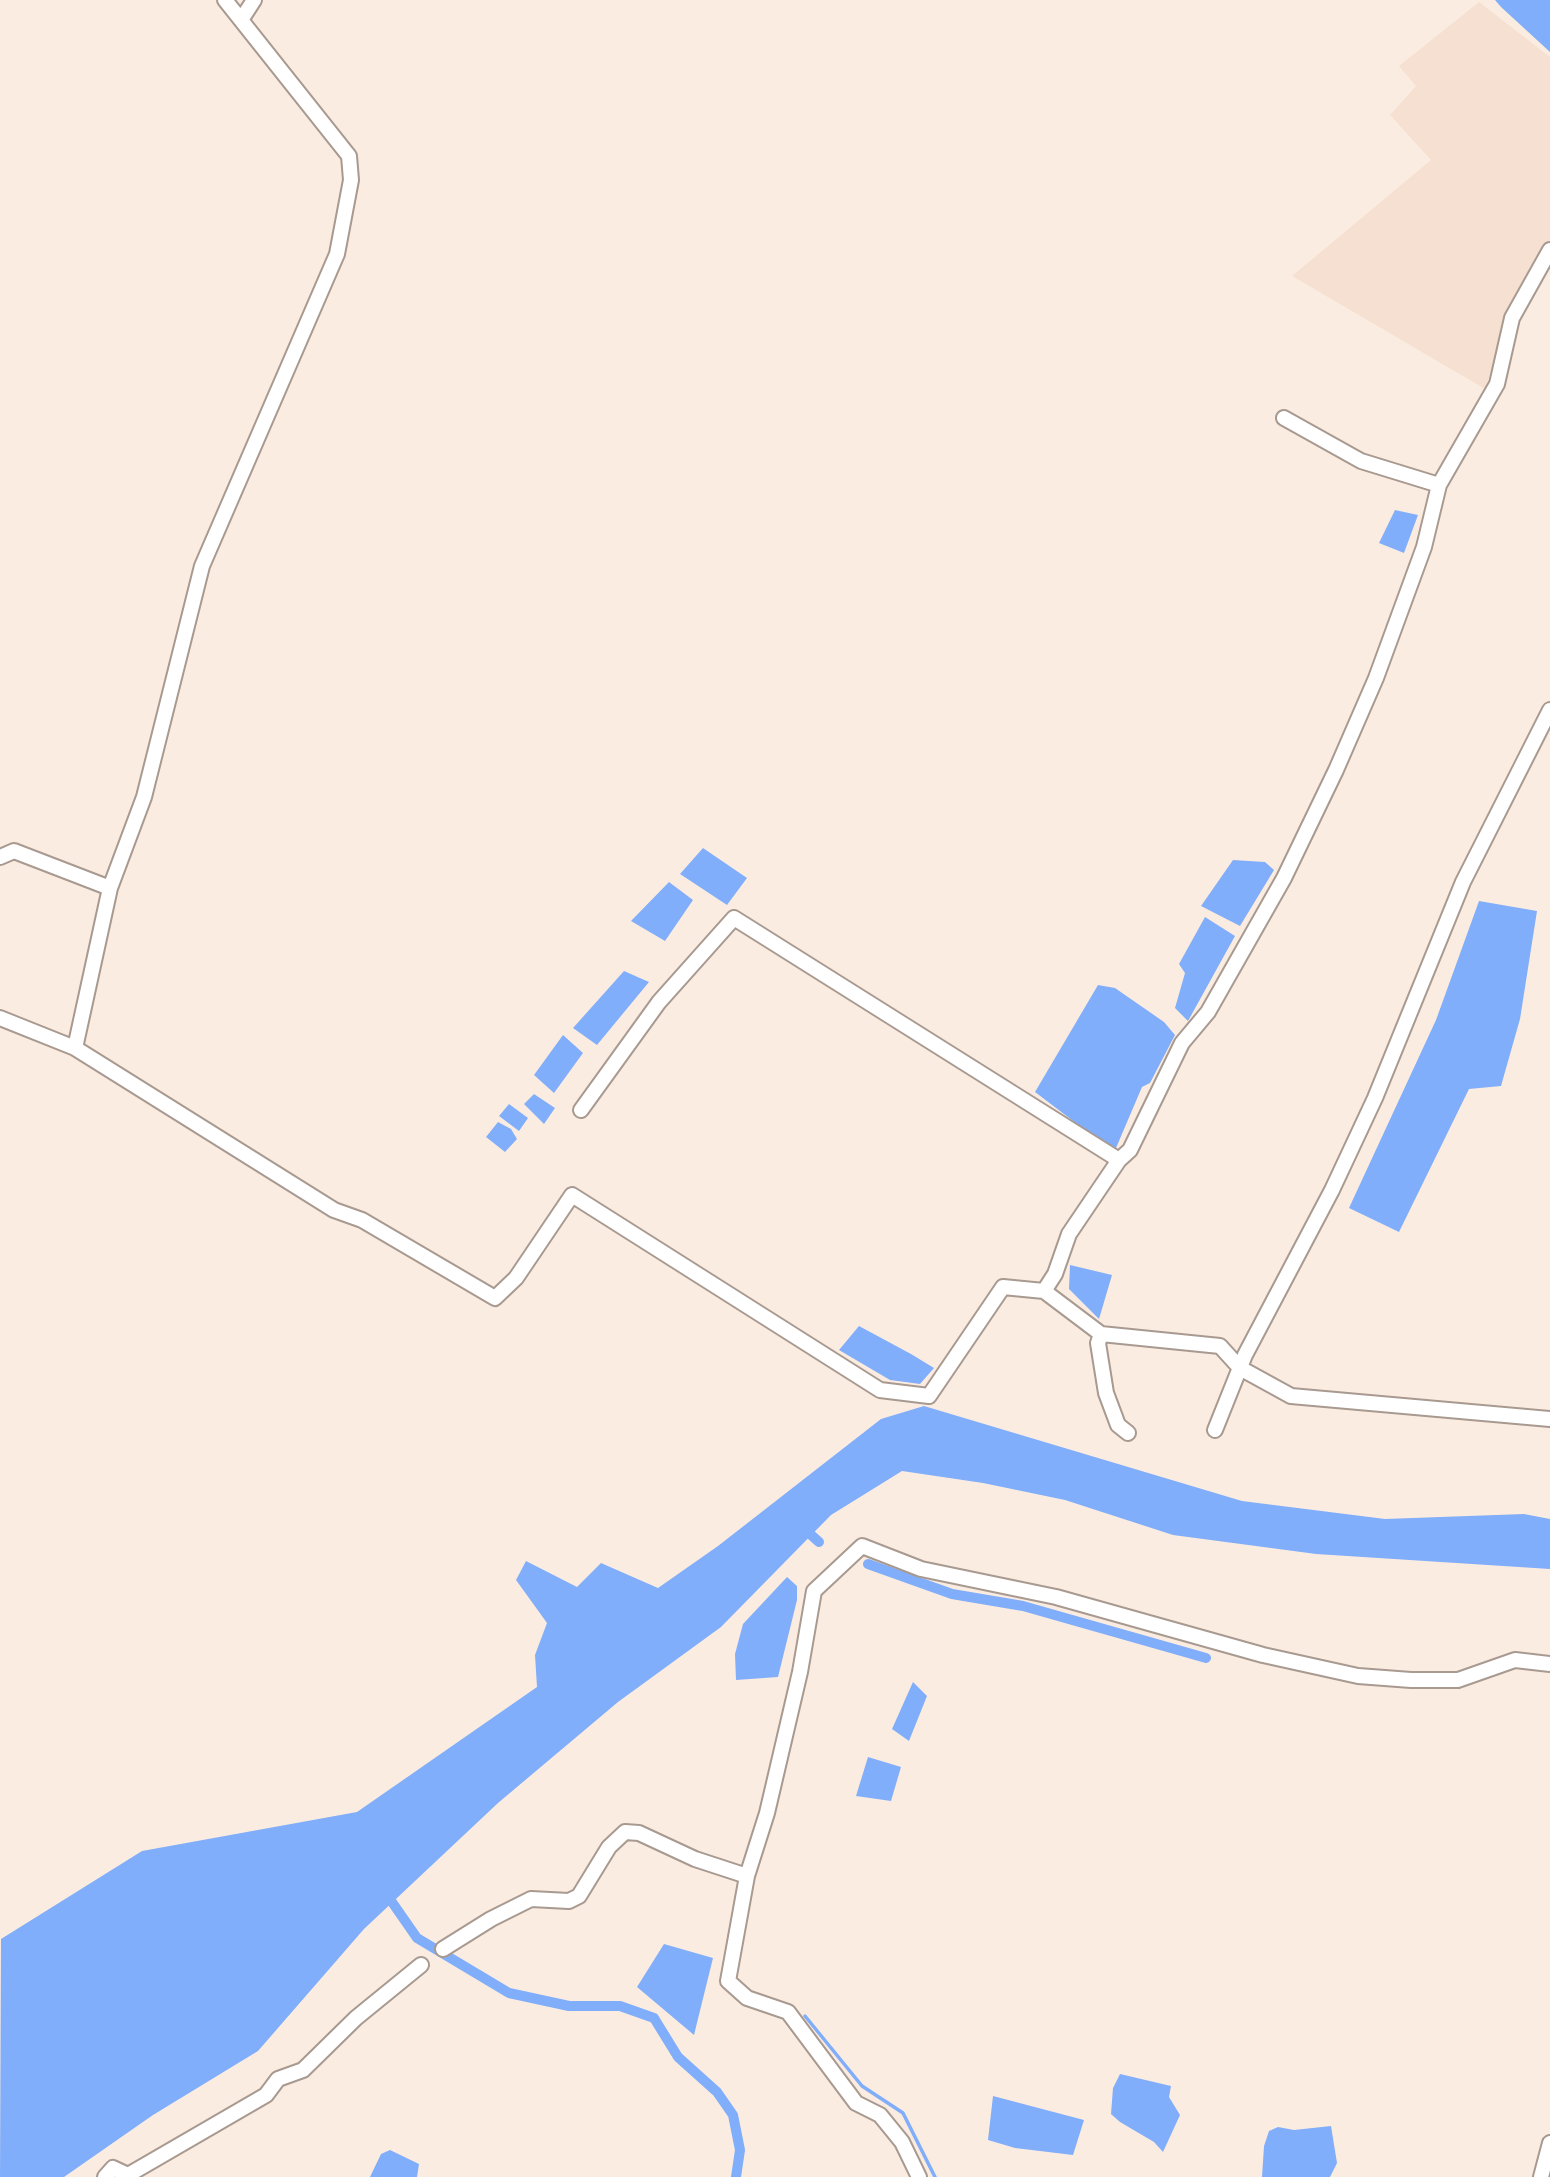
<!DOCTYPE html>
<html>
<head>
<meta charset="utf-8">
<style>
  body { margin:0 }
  canvas { display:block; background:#fbece1 }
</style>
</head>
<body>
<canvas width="1550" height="2177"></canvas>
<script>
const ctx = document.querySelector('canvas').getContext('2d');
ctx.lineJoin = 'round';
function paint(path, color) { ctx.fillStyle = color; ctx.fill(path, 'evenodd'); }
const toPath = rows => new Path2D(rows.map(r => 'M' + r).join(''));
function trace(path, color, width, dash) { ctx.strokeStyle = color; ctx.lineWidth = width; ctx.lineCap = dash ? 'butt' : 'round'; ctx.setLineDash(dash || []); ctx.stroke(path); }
paint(toPath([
  [1479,2,1550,57,1550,239,1509,314,1485,389,1292,276,1431,160,1390,115,1416,86,1399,66]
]), '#f6e0d1');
paint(toPath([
  [1495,0,1550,0,1550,52,1501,7],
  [1395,510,1418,515,1404,553,1379,543],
  [703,848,747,878,727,905,680,874],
  [1233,860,1265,862,1274,870,1240,926,1201,906],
  [669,882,693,900,665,941,631,921],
  [1479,901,1537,911,1520,1019,1501,1086,1469,1089,1399,1232,1349,1208,1436,1020],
  [1205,917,1235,936,1188,1021,1175,1008,1185,973,1179,964],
  [624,971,649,982,597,1045,573,1028],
  [1098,985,1115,988,1164,1022,1175,1035,1150,1083,1142,1087,1116,1148,1110,1149,1035,1092],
  [563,1035,583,1053,554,1093,534,1075],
  [534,1094,555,1108,544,1124,524,1104],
  [509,1104,528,1118,519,1131,499,1116],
  [498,1122,511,1129,517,1139,505,1152,486,1137],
  [1070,1265,1112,1275,1099,1319,1069,1289],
  [859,1326,911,1354,934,1368,920,1384,890,1380,839,1350],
  [924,1406,1242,1501,1385,1519,1524,1514,1550,1519,1550,1569,1316,1554,1173,1535,1065,1500,983,1483,902,1471,831,1515,721,1627,618,1702,498,1803,364,1929,258,2051,153,2115,64,2177,0,2177,1,1939,142,1851,357,1812,537,1687,535,1655,547,1623,516,1580,526,1561,577,1587,601,1563,658,1588,718,1546,881,1419],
  [787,1577,797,1586,797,1600,778,1677,736,1680,735,1654,743,1624],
  [913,1682,927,1696,909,1741,892,1729],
  [868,1757,901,1767,891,1801,856,1796],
  [664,1944,713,1958,694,2035,637,1987],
  [1120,2074,1171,2086,1169,2097,1180,2115,1163,2152,1154,2142,1120,2122,1111,2114,1113,2088],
  [993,2096,1084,2120,1073,2155,1015,2148,988,2140],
  [1331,2126,1337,2163,1330,2177,1262,2177,1264,2146,1269,2131,1278,2127,1294,2130],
  [390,2150,419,2164,417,2177,370,2177,381,2154]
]), '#81aefa');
trace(toPath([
  [805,2016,862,2086,903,2113,935,2177]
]), '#81aefa', 3.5);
trace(toPath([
  [800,1525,819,1542],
  [868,1564,952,1594,1023,1606,1206,1658],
  [385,1892,417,1938,509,1993,569,2006,620,2006,654,2018,678,2057,717,2092,733,2115,740,2150,736,2177]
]), '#81aefa', 10);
const minor = toPath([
  [241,20,254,0],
  [1284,418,1361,461,1439,485],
  [0,857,14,851,110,888],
  [0,1018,75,1048,334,1210,362,1220,495,1298,516,1278,572,1195,880,1390,929,1396,1003,1287,1044,1291,1101,1334,1220,1346,1240,1368,1291,1396,1550,1419],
  [75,1048,110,888,144,797,202,566,337,254,351,180,349,156,225,0],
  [581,1110,659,1002,734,918,1119,1160],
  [1044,1291,1055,1274,1069,1234,1119,1160,1130,1150,1182,1043,1208,1012,1284,878,1336,770,1376,678,1424,547,1439,485,1497,384,1512,318,1550,250],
  [1101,1334,1098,1343,1106,1393,1118,1425,1128,1433],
  [1215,1430,1245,1355,1332,1190,1375,1098,1463,882,1550,710],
  [443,1949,491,1919,531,1899,569,1901,579,1896,609,1847,625,1832,639,1833,695,1859,747,1876],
  [105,2177,113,2168,128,2175,266,2095,278,2079,303,2070,356,2018,421,1965],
  [919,2177,902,2142,880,2115,856,2103,788,2012,747,1998,728,1981,747,1876,767,1813,800,1672,814,1591,862,1546,921,1569,1056,1597,1263,1655,1358,1676,1411,1680,1458,1680,1515,1660,1550,1664],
  [1541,2177,1550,2143]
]);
trace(minor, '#a89a90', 18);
trace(minor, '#fff', 14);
</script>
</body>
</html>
